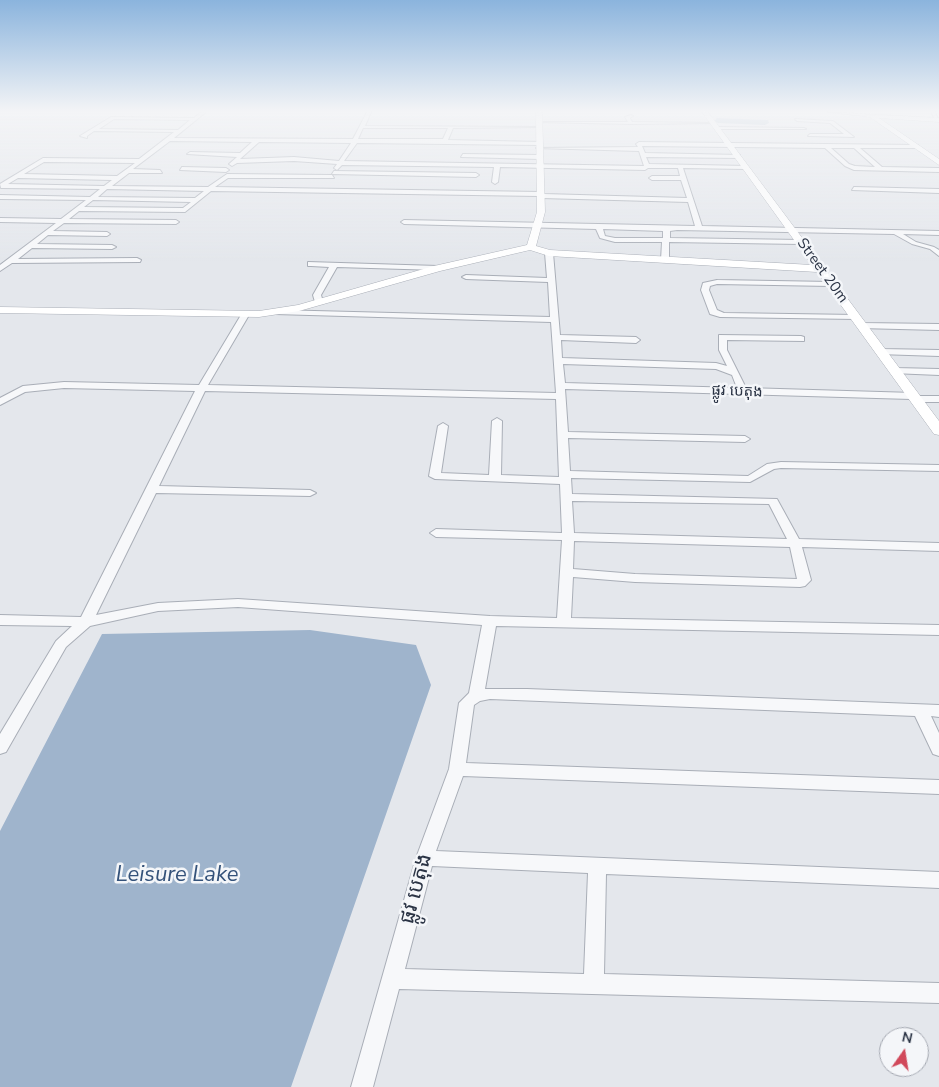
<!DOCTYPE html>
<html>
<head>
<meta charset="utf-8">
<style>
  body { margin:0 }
  #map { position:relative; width:939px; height:1087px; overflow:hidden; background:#e4e7ec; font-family:"Nunito Sans",sans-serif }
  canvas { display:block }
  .north { position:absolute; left:879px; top:1027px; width:50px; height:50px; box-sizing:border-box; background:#f4f6f9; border:1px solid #a4a8b1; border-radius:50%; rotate:13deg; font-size:14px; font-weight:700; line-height:20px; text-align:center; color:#2b3445 }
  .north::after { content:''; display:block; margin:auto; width:18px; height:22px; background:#d1495b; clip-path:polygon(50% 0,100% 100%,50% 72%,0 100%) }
</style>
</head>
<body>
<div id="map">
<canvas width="939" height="1087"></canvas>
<div class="north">N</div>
</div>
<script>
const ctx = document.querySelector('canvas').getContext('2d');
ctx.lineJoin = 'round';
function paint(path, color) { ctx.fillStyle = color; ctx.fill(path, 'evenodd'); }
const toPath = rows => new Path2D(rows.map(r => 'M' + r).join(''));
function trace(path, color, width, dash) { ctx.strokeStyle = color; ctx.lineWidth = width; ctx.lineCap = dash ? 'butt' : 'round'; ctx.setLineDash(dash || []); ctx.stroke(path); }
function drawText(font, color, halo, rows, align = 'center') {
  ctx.font = font + ' "Nunito Sans","Noto Sans Khmer",sans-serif'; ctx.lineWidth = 5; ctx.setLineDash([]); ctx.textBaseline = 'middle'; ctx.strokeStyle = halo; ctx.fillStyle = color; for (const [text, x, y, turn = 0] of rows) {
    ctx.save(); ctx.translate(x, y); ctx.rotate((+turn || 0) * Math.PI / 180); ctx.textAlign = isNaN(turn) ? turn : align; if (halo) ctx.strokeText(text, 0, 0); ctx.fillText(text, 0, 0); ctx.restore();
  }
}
paint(toPath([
  [717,118,768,120,769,123,765,125,718,123,714,121],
  [310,630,416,645,431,685,291,1087,0,1087,0,831,102,634]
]), '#9fb4cc');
const street = toPath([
  [201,112,206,112,174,138,353,139,367,112,371,112,365,126,542,127,453,128,448,140,541,142,539,145,357,143,344,161,644,166,639,151,536,148,638,147,636,144,639,142,918,145,920,148,860,148,882,167,939,168,939,172,854,170,845,166,825,148,642,146,645,153,740,155,738,158,646,157,649,164,747,166,745,169,683,168,702,226,939,231,939,235,903,234,916,242,934,247,939,250,939,256,930,249,912,244,894,234,677,230,670,231,670,238,801,240,804,242,801,244,669,242,669,260,665,262,661,260,662,242,615,242,600,238,596,229,404,224,401,222,404,220,695,226,688,202,541,198,538,196,211,191,185,212,79,211,69,219,176,220,179,222,176,224,64,223,53,231,107,232,110,234,107,236,48,235,37,244,112,245,116,247,112,249,32,248,18,259,137,258,141,260,140,262,12,263,0,271,0,265,56,223,0,222,0,218,61,219,86,200,0,199,0,195,90,197,100,189,1,188,0,184,43,158,139,159,174,132,94,131,87,136,87,138,80,136,111,117,194,118,201,112],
  [114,119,190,120,178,130,99,129,114,119],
  [363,128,448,128,443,139,358,139,363,128],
  [170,141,252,142,240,153,190,152,187,154,237,157,229,164,232,166,237,163,294,161,337,164,334,168,337,170,342,165,494,167,492,182,495,184,498,182,500,167,645,170,648,168,678,168,680,176,652,176,649,178,652,180,681,180,687,198,544,194,541,192,215,187,228,178,334,178,332,175,227,174,208,187,112,186,129,173,162,173,160,170,133,169,170,141],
  [259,142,351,143,339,161,294,157,240,159,259,142],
  [831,148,854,148,875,167,855,166,849,164,831,148],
  [44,162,135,163,117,176,24,174,44,162],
  [18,178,112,180,104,186,8,184,18,178],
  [107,189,204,191,195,198,98,197,107,189],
  [93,200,191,202,183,208,84,207,93,200],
  [603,229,663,231,663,238,615,238,605,236,603,229],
  [931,112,935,112,939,121,936,121,931,112],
  [631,115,633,116,630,118,632,122,715,123,631,124,538,122,628,122,625,117,631,115],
  [795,119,833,121,854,137,808,136,810,134,844,134,830,123,797,121,795,119],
  [717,127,804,128,806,129,715,129,717,127],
  [463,154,540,155,543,157,540,159,461,157,463,154],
  [182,167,226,168,229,170,226,172,180,170,182,167],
  [334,171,476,173,479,175,476,177,332,174,334,171],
  [854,187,939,189,939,193,852,190,854,187],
  [549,251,553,253,560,335,636,337,640,340,636,343,561,340,562,358,716,363,727,366,719,350,719,335,801,336,804,337,804,341,727,340,727,350,746,388,914,393,919,396,939,396,939,402,916,402,911,399,565,389,568,432,745,436,750,439,745,442,568,438,570,471,748,476,767,464,781,462,939,465,939,471,781,468,774,469,750,482,571,478,572,494,777,499,799,539,939,543,939,551,802,547,811,580,805,586,800,587,635,582,573,577,571,618,939,625,939,635,496,626,485,689,527,689,939,705,939,717,931,716,939,733,939,756,933,754,915,716,490,699,480,701,474,705,466,763,939,780,939,794,463,776,436,851,939,872,939,888,606,874,604,974,939,983,939,1003,399,989,373,1087,351,1087,416,858,449,769,459,703,469,693,482,625,238,607,158,611,90,626,66,647,6,752,0,754,0,734,56,641,72,626,0,625,0,615,81,617,195,391,64,388,25,392,0,405,0,398,23,386,64,382,199,385,241,315,245,313,249,315,208,385,556,393,551,322,275,314,271,312,275,310,550,317,548,282,466,279,462,277,466,275,547,278,545,253,549,251],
  [563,364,716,369,732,375,737,388,565,383,563,364],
  [205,391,556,399,559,477,501,475,502,421,497,418,492,421,489,475,441,473,448,426,443,423,438,426,429,476,435,479,560,484,562,533,436,529,430,533,436,537,562,540,557,618,490,616,238,599,158,603,96,615,156,493,310,496,316,493,310,490,159,486,205,391],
  [572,501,769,504,787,539,574,533,572,501],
  [574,541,790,547,797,579,635,574,573,569,574,541],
  [432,866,588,873,584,974,405,969,432,866],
  [308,262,438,266,442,268,438,270,337,267,321,295,323,302,319,304,315,302,313,295,329,267,311,266,308,266,308,262],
  [717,280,831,282,835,284,831,286,717,284,710,286,709,290,717,310,724,313,856,315,860,317,856,319,720,317,710,314,701,290,703,283,717,280],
  [862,323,939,324,939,330,859,328,859,324,862,323],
  [881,349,939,350,939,356,878,354,878,350,881,349],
  [895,368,939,369,939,375,892,373,892,369,895,368]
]);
const secondary = toPath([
  [536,112,542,112,545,212,536,246,550,250,812,265,702,112,708,112,939,421,939,435,934,434,817,272,549,256,530,250,440,271,299,311,259,317,0,313,0,307,259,311,298,305,434,266,527,245,537,212,536,112],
  [827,112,939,118,939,122,879,118,939,159,939,165,870,117,827,112]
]);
trace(street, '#a9aeb7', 2);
trace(secondary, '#a9aeb7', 1);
paint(street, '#f7f8fa');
paint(secondary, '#fff');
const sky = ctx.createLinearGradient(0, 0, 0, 264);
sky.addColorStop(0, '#8bb4dd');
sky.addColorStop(0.42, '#f3f4f6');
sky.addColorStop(1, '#f3f4f600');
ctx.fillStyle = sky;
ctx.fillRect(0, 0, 939, 264);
drawText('15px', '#2b3445', '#f4f6f9', [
  ["Street 20m",822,271,54],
  ["ផ្លូវ បេតុង",737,392,2]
]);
drawText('21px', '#2b3445', '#f4f6f9', [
  ["ផ្លូវ បេតុង",417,889,-75]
]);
drawText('italic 22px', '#34527a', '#f4f6f9', [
  ["Leisure Lake",177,876]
]);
</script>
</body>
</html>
